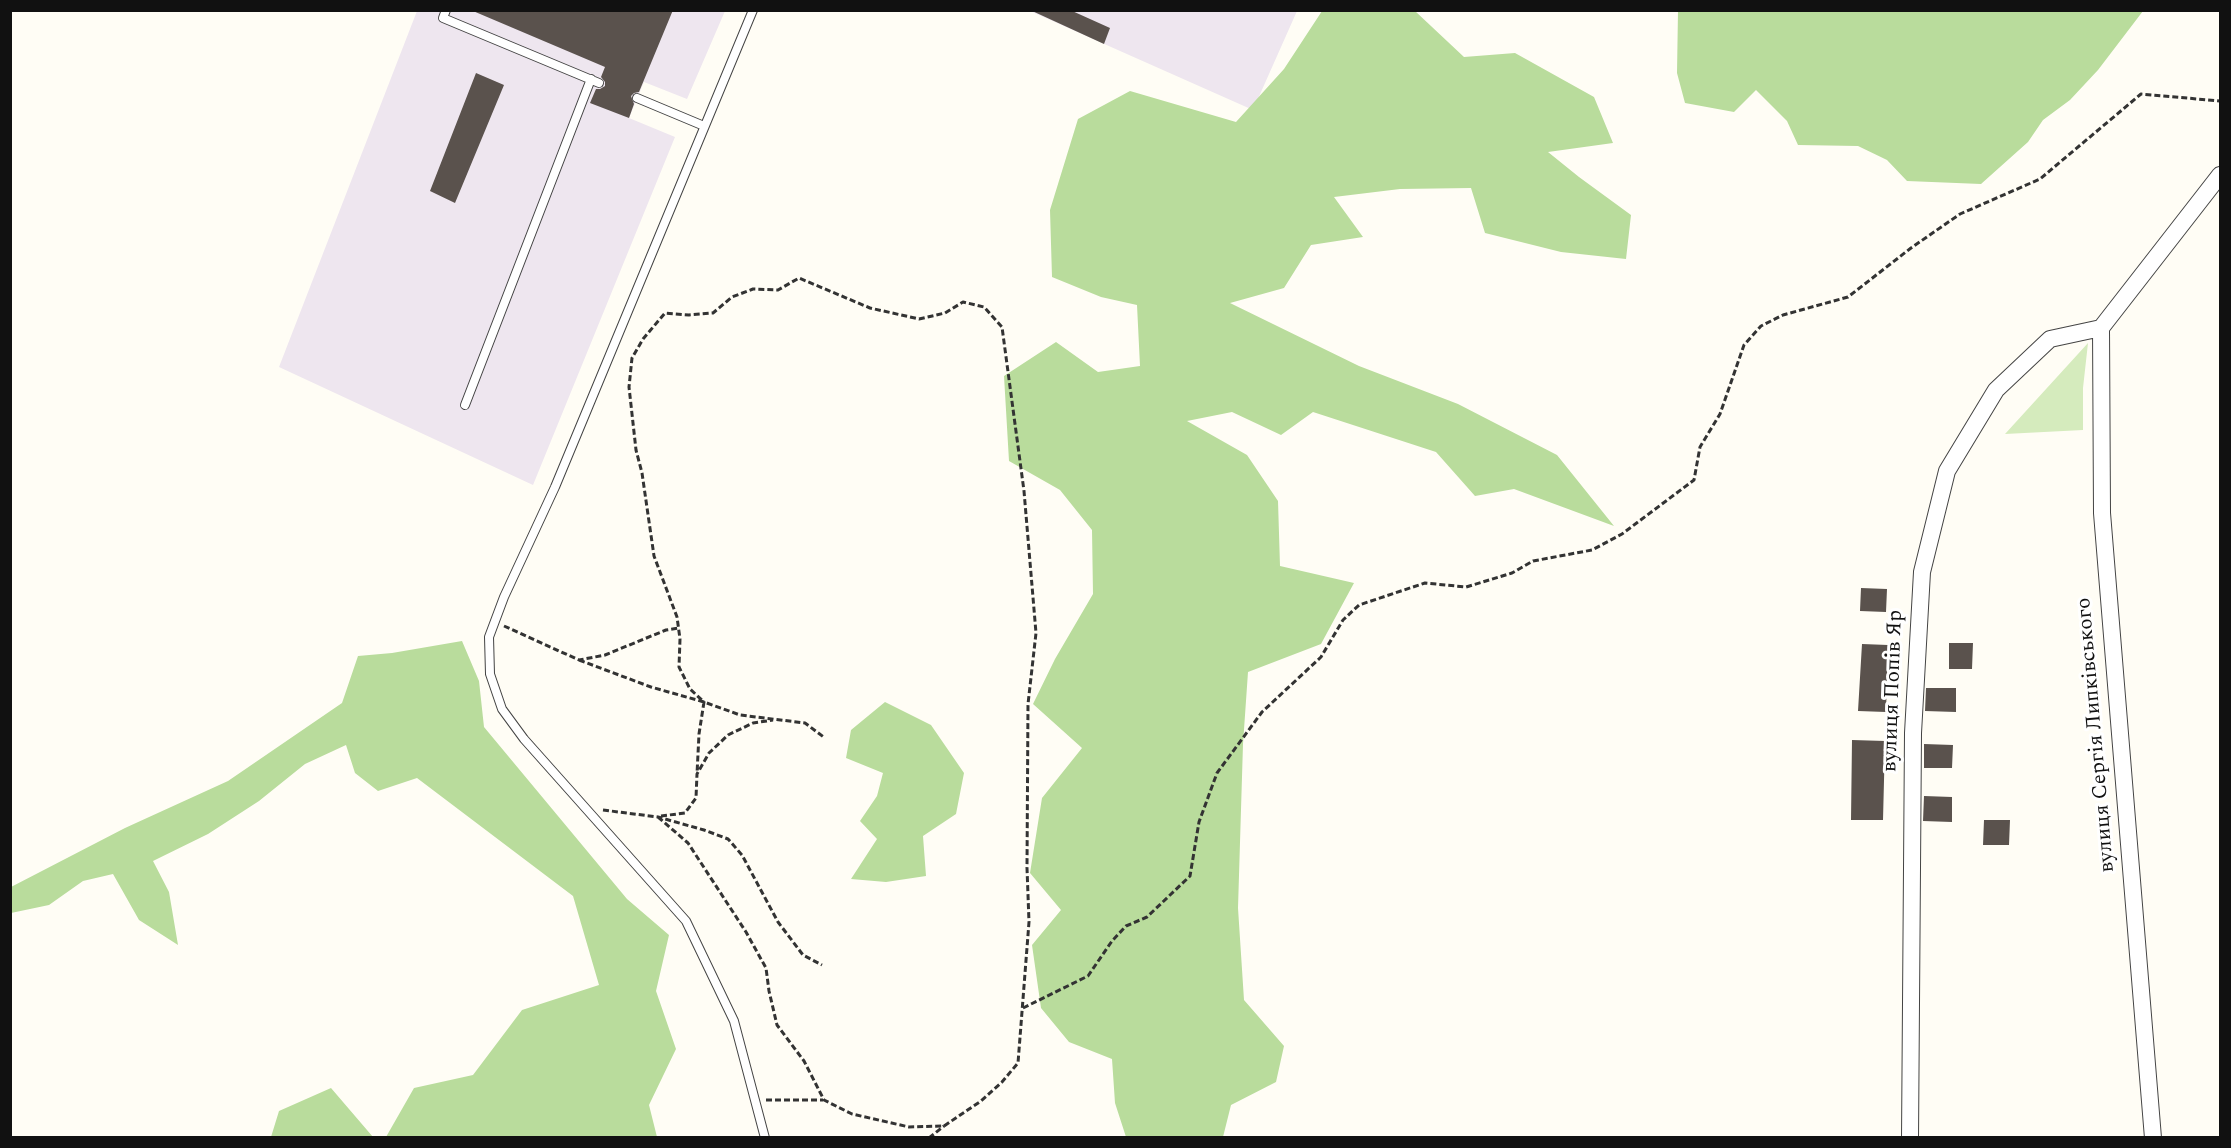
<!DOCTYPE html>
<html>
<head>
<meta charset="utf-8">
<style>
  body { margin:0 }
  #map { position:relative; width:2231px; height:1148px; overflow:hidden; background:#fffdf5; font-family:Spectral,serif }
  canvas { display:block }
  .frame { position:absolute; inset:0; border:12px solid #111; pointer-events:none }
</style>
</head>
<body>
<div id="map">
<canvas width="2231" height="1148"></canvas>
<div class="frame"></div>
</div>
<script>
const ctx = document.querySelector('canvas').getContext('2d');
ctx.lineJoin = 'round';
function paint(path, color) { ctx.fillStyle = color; ctx.fill(path, 'evenodd'); }
const toPath = rows => new Path2D(rows.map(r => 'M' + r).join(''));
function trace(path, color, width, dash) { ctx.strokeStyle = color; ctx.lineWidth = width; ctx.lineCap = dash ? 'butt' : 'round'; ctx.setLineDash(dash || []); ctx.stroke(path); }
function drawText(font, color, halo, rows, align = 'center') {
  ctx.font = font + ' Spectral,serif'; ctx.lineWidth = 6; ctx.setLineDash([]); ctx.textBaseline = 'middle'; ctx.strokeStyle = halo; ctx.fillStyle = color; for (const [text, x, y, turn = 0] of rows) {
    ctx.save(); ctx.translate(x, y); ctx.rotate((+turn || 0) * Math.PI / 180); ctx.textAlign = isNaN(turn) ? turn : align; if (halo) ctx.strokeText(text, 0, 0); ctx.fillText(text, 0, 0); ctx.restore();
  }
}
paint(toPath([
  [417,11,725,11,687,99,644,82,629,118,675,137,533,485,279,367],
  [1030,11,1297,11,1253,110]
]), '#eee6ef');
paint(toPath([
  [2088,343,2083,388,2083,430,2005,434]
]), '#d5ebbd');
paint(toPath([
  [1415,11,1464,57,1515,53,1594,97,1613,143,1548,152,1579,177,1631,215,1626,259,1561,252,1485,233,1471,188,1400,189,1334,197,1363,237,1311,245,1284,288,1230,303,1359,366,1458,404,1557,455,1614,526,1514,489,1475,496,1436,452,1313,412,1281,435,1232,412,1187,421,1247,455,1278,501,1280,566,1354,583,1321,644,1248,672,1243,744,1238,908,1244,1000,1284,1046,1276,1082,1231,1105,1223,1137,1126,1137,1115,1103,1112,1059,1069,1042,1041,1008,1032,945,1061,910,1030,873,1042,798,1082,748,1033,704,1055,659,1093,594,1092,530,1060,490,1009,461,1004,376,1056,342,1098,372,1140,366,1137,305,1101,297,1052,277,1050,210,1078,119,1130,91,1236,122,1284,69,1322,11],
  [1678,11,1678,10,2143,11,2098,70,2070,100,2043,120,2028,142,1981,184,1907,181,1887,160,1858,146,1798,145,1787,121,1756,90,1734,112,1685,103,1677,73],
  [462,641,479,681,484,727,627,899,669,935,656,991,676,1049,649,1105,657,1137,386,1137,414,1088,473,1075,522,1010,599,985,573,896,417,778,378,791,355,773,346,745,305,764,259,801,208,834,153,861,169,892,178,945,139,920,113,874,83,881,49,905,11,913,11,887,125,828,228,781,342,703,358,656,392,653],
  [885,702,931,725,964,773,956,814,923,836,926,876,886,882,851,879,877,839,860,821,877,796,883,773,846,758,851,730],
  [331,1088,373,1137,271,1137,279,1111]
]), '#b9dc9c');
paint(toPath([
  [673,10,639,92,634,93,631,96,634,104,629,118,590,103,596,89,600,89,605,86,605,82,601,77,605,67,473,11],
  [1030,10,1070,10,1110,28,1104,44],
  [476,73,504,85,455,203,430,191],
  [1861,588,1887,589,1886,612,1860,611],
  [1949,643,1973,643,1972,669,1949,669],
  [1862,644,1888,645,1886,712,1858,711],
  [1926,688,1956,688,1956,712,1925,711],
  [1852,740,1885,741,1883,820,1851,820],
  [1924,744,1953,745,1952,768,1924,768],
  [1924,796,1952,797,1952,822,1923,821],
  [1984,820,2010,820,2009,845,1983,845]
]), '#5a524d');
const service = toPath([
  [446,10,443,18,599,83],
  [753,10,555,487,504,597,489,637,490,674,502,709,524,739,686,921,734,1021,765,1138],
  [637,98,704,126],
  [465,405,591,79]
]);
const minor = toPath([
  [2101,328,2102,513,2153,1138],
  [2101,328,2220,175],
  [1910,1138,1913,733,1922,572,1947,471,1996,390,2050,339,2101,328]
]);
trace(service, '#444', 10);
trace(minor, '#444', 18);
trace(toPath([
  [504,626,579,660,605,655,666,630,679,628],
  [579,660,651,687,704,702,740,715,805,723,825,738],
  [603,810,658,817,704,830,728,839,742,855,778,922,803,955,822,965],
  [661,816,685,813,696,798,697,774,709,753,728,735,753,723,773,720],
  [658,817,688,843,746,932,766,968,769,991,777,1025,804,1061,824,1100,852,1114,909,1127,944,1126,981,1101,1002,1082,1018,1063,1029,922,1027,868,1028,704,1036,633,1024,491,1002,327,984,307,963,302,945,313,919,319,870,308,799,278,778,290,753,289,732,297,713,313,689,315,665,313,643,339,632,358,629,387,636,450,642,473,654,556,677,617,680,639,679,667,690,689,704,702,699,734,697,774],
  [1023,1008,1088,976,1112,941,1126,926,1147,917,1190,876,1199,822,1217,773,1262,712,1321,657,1343,620,1359,605,1425,583,1466,587,1512,573,1533,561,1592,550,1622,534,1694,480,1700,447,1720,414,1744,345,1761,326,1783,315,1848,297,1911,248,1960,214,2040,179,2141,94,2220,101],
  [766,1100,823,1100],
  [929,1138,944,1126]
]), '#333', 3, [6, 3]);
trace(service, '#fff', 8);
trace(minor, '#fff', 16);
drawText('21px', '#111', '#fff', [
  ["вулиця Попів Яр",1894,691,-88],
  ["вулиця Сергія Липківського",2097,735,-95]
]);
</script>
</body>
</html>
